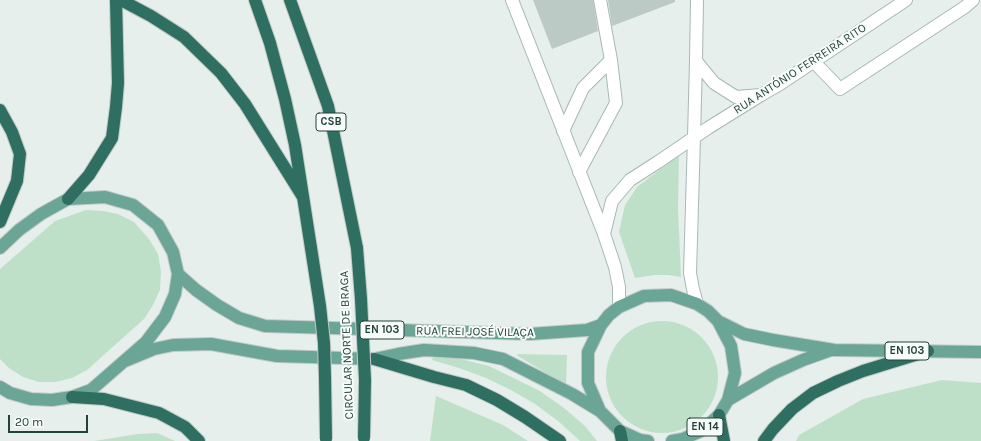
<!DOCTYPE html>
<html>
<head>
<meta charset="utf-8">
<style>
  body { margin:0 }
  #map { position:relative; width:981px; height:441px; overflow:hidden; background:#e6efeb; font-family:Karla,sans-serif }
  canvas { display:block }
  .scale { position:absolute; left:8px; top:415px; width:80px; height:18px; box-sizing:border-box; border:2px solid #24423a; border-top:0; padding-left:5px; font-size:12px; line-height:14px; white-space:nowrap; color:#24423a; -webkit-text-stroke:3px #f7fbf9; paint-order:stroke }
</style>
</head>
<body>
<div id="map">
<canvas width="981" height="441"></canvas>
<div class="scale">20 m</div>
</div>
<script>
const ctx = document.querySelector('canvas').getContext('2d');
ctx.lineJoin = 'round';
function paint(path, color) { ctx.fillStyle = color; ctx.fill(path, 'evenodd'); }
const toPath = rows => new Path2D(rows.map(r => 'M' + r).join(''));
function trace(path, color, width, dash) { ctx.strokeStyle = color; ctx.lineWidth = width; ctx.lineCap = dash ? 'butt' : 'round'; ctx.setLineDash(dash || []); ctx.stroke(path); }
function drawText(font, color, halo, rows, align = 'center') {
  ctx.font = font + ' Karla,sans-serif'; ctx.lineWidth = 4; ctx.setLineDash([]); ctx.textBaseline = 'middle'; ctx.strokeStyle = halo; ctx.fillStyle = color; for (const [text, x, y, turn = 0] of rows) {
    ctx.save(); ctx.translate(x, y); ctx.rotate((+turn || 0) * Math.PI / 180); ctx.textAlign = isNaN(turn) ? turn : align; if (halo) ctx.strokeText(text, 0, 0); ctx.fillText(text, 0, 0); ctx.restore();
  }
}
paint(toPath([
  [679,155,678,208,681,277,668,275,655,275,635,278,619,232,625,205,637,187],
  [86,210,103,211,118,214,134,222,149,239,158,254,161,272,160,290,153,305,144,319,87,370,72,378,56,382,39,382,23,377,9,368,0,359,0,269,55,221],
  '606 377a56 56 0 1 1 112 0a56 56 0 1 1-112 0Z',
  [518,354,567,355,566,384,564,384,518,356,517,355],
  [434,357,447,357,461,359,489,366,540,391,564,408,585,426,597,441,580,441,558,421,535,404,511,390,486,378,459,368,432,360,432,359],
  [942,380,981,383,981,441,796,441,799,435,863,399],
  [436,396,503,425,528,441,430,441],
  [157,433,175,441,80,441,94,441,138,434]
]), '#bfe0c8');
paint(toPath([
  [533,0,593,0,598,31,552,49],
  [608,0,675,0,675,2,612,26]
]), '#bbcac4');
const lane = toPath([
  [512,0,604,234],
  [696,61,714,83,736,97,761,95],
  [813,61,840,89,965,7,973,0],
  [563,131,583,88,611,60],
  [694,137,696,61,697,0],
  [579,172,616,103,611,60,600,0]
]);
const street = toPath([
  [694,137,690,273,693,289,697,304],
  [619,307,619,287,615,267,604,234,612,201,630,180,658,162,708,128,761,95,780,84,906,0]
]);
const primary = toPath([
  [0,248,19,230,41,214,68,199,105,197,133,205,158,225,173,252,178,274,175,294,165,317,146,342,91,390,72,397,52,400,31,399,10,393,0,387],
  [178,274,196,290,217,305,239,318,265,326,530,334,587,330,601,325],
  [718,321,744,334,773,340,834,350,981,352],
  [125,361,154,349,173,345,211,344,277,356,374,359,398,354,424,350,474,353,503,359,572,394,600,411,620,431,640,440,648,441],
  [728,400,774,373,803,360,831,350],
  [600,411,588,383,588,352,601,325,609,315,619,307,644,296,671,295,697,304,708,311,718,321,731,346,735,373,728,400,719,415,703,430,683,439,672,441]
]);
const highway = toPath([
  [121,0,151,16,184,37,221,73,245,104,303,197],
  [255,0,270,43,285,99,295,145,311,248],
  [290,0,328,106,357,248],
  [0,110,12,132,20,154,17,181,0,222],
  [68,199,89,175,112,138,116,107,118,83,116,0],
  [374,359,434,377,466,385,497,400,525,417,560,441],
  [72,397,104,399,159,413,185,427,199,441],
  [719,415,724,441],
  [620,431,622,441],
  [764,441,773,429,792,409,813,393,838,381,863,371,928,351]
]);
trace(lane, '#a8b8b2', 14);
trace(street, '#a8b8b2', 14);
trace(primary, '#c2cac8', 14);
trace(highway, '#c2cac8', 14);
trace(lane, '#fff', 12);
trace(street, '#fff', 12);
trace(primary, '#6aa596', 12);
trace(highway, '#2f6f62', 12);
const highwayBridge = toPath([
  [311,248,320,306,324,343,325,377,326,439],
  [357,248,361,299,365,380,364,438]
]);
trace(highwayBridge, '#c2cac8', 14, []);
trace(highwayBridge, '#2f6f62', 12);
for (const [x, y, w] of [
  [331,122,30],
  [382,330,44],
  [907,351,44],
  [705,427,36]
]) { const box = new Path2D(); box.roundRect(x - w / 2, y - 9, w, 18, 3); ctx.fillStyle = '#f7fbf9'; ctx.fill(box); trace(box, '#24423a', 1); }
drawText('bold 11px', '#24423a', null, [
  ["CSB",331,122],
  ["EN 103",382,330],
  ["EN 103",907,351],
  ["EN 14",705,427]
]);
drawText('12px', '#24423a', '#f7fbf9', [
  ["RUA ANTÓNIO FERREIRA RITO",800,69,-33],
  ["RUA FREI JOSÉ VILAÇA",475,332,1],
  ["CIRCULAR NORTE DE BRAGA",347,345,-92]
]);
</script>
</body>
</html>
